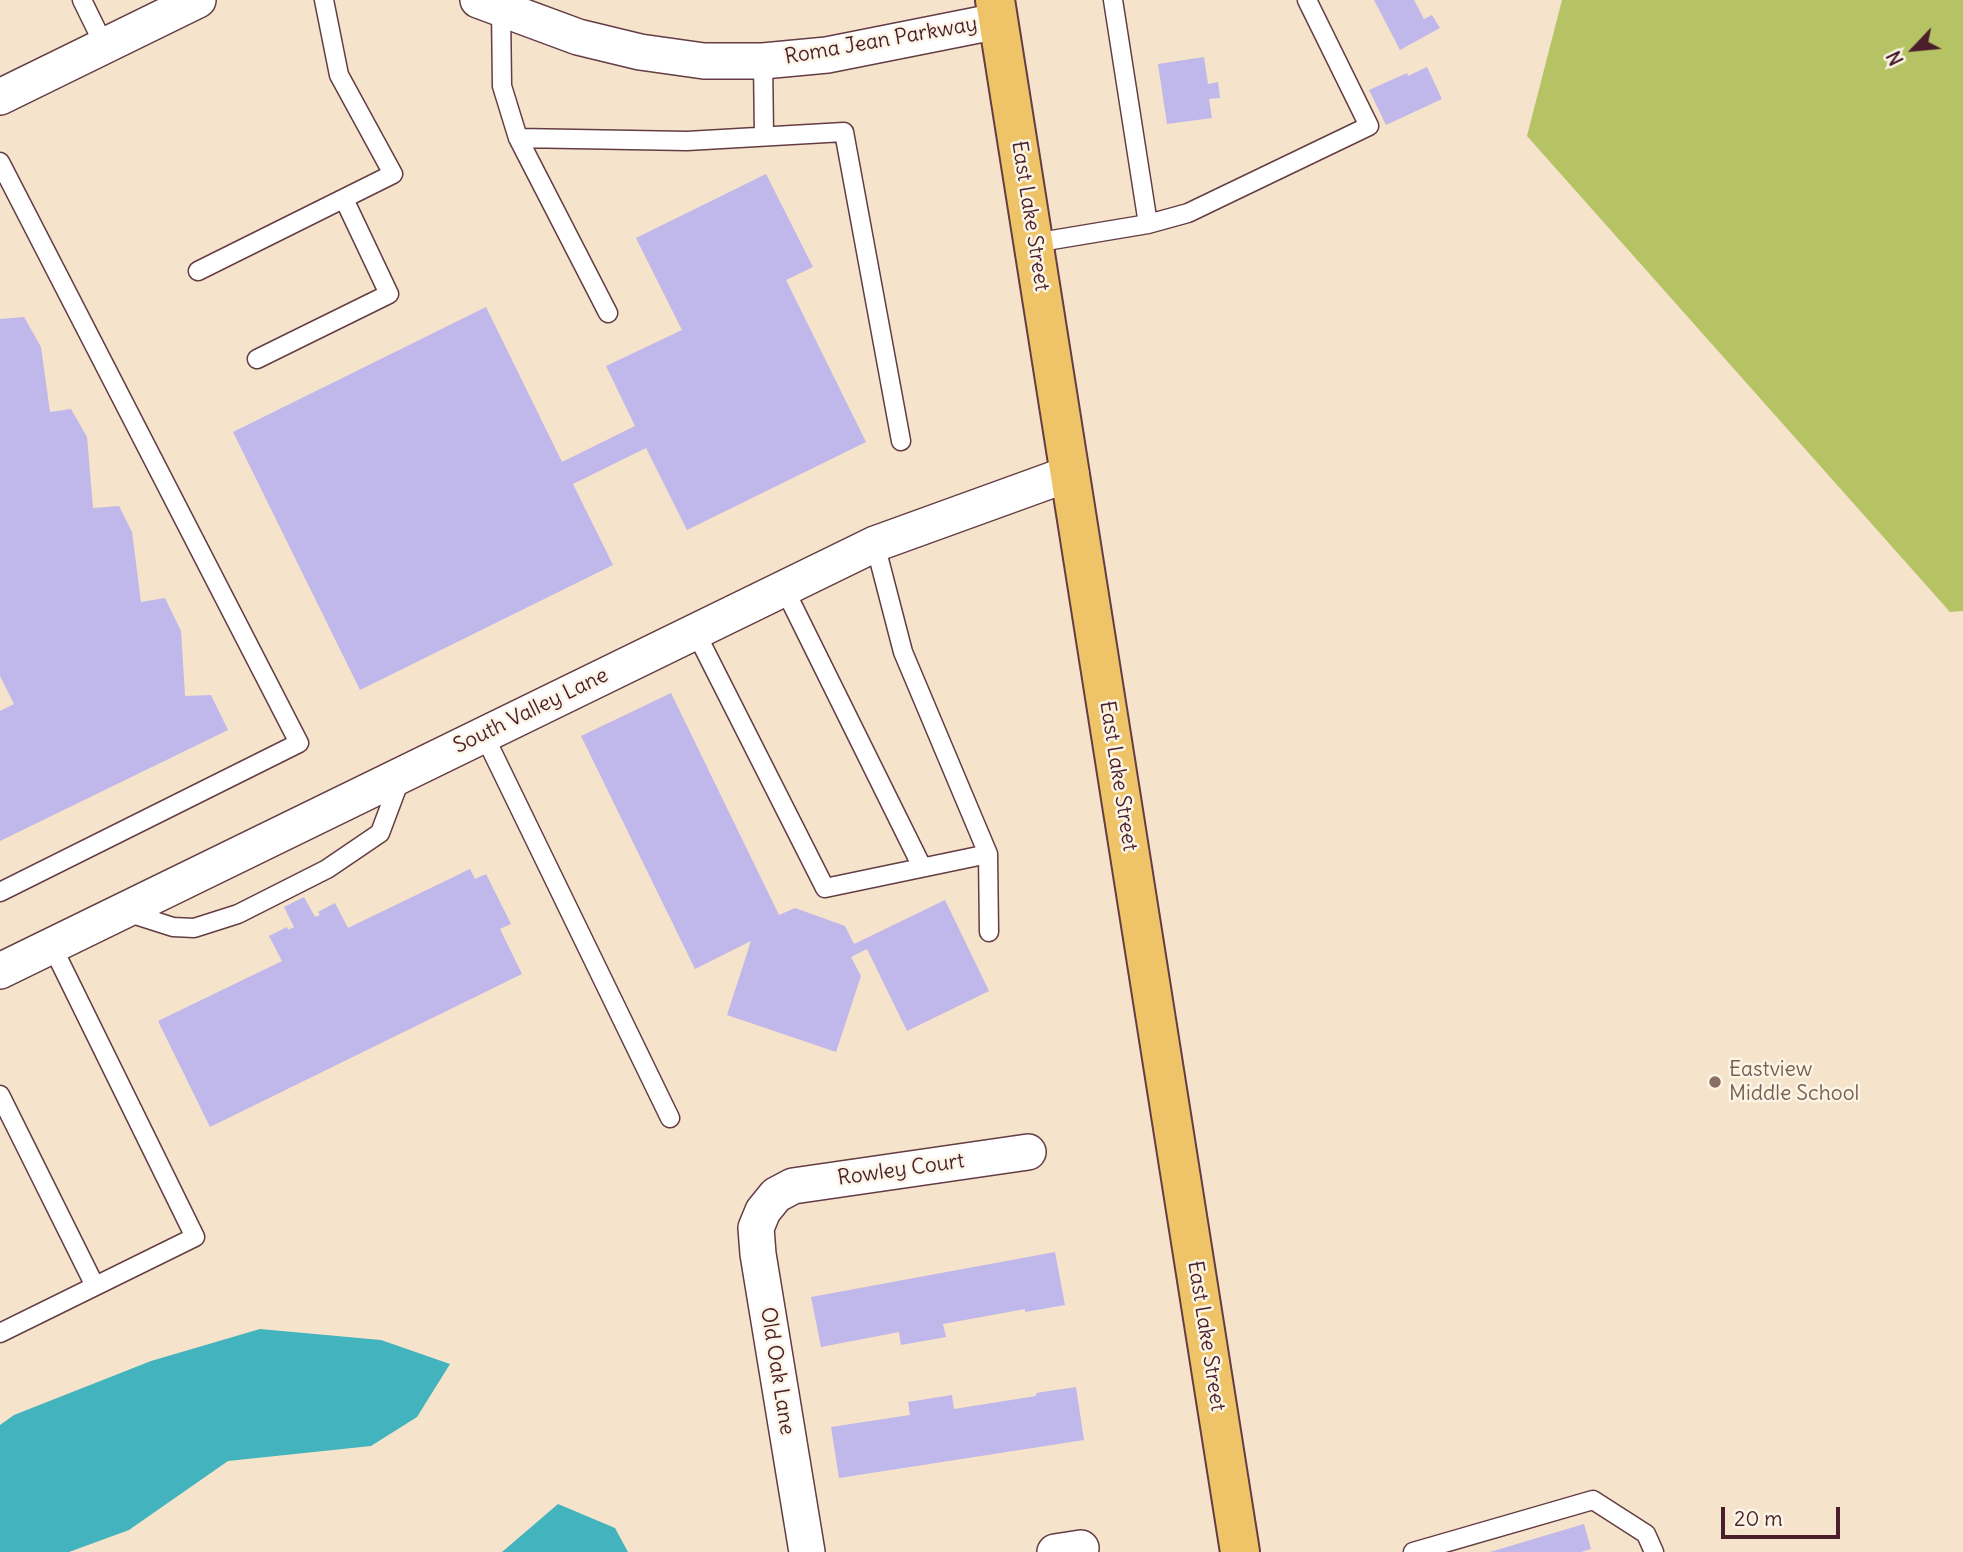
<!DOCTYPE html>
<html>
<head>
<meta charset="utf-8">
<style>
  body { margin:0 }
  #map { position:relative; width:1963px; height:1552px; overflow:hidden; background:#f6e3cb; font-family:Delius,sans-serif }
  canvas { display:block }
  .north { position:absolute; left:1879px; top:14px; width:70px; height:70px; -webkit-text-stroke:5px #fcf5e5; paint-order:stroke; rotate:244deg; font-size:19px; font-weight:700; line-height:28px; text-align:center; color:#4a1f2b }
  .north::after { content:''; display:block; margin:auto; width:24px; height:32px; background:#4a1f2b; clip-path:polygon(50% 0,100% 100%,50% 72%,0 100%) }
  .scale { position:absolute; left:1721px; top:1507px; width:119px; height:32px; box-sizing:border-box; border:4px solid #4a1f2b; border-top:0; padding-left:9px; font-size:21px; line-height:24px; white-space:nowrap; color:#4a1f2b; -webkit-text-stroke:5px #fcf5e5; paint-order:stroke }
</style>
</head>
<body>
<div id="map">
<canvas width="1963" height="1552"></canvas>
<div class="north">N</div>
<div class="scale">20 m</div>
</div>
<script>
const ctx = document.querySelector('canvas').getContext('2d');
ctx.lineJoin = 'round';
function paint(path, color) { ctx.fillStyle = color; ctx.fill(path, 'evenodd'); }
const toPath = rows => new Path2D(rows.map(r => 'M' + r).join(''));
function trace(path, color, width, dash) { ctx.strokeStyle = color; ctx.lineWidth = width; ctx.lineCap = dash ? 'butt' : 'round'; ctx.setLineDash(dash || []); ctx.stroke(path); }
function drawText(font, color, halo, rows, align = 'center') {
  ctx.font = font + ' Delius,sans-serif'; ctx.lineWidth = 5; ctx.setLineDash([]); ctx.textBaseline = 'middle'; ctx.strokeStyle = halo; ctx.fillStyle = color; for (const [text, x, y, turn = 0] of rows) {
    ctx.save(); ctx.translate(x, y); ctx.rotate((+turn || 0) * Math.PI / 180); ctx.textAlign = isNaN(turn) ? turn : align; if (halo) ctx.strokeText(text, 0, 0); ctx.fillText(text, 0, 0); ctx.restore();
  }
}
paint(toPath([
  [1562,0,1963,0,1963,611,1950,612,1527,136]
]), '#b5c365');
paint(toPath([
  [260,1329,381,1340,450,1364,417,1417,371,1446,228,1461,129,1530,69,1552,0,1552,0,1425,14,1415,151,1361],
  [558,1504,615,1528,628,1552,502,1552]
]), '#43b3bd');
paint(toPath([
  [1374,0,1414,0,1424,19,1432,15,1440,28,1400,50],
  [1204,57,1208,84,1218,82,1220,98,1209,99,1212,118,1167,124,1158,64],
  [1427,67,1442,99,1386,125,1369,90,1407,73,1408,76],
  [766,174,813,267,786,280,866,442,687,530,646,448,573,484,613,565,360,690,233,432,486,307,562,462,635,426,606,366,682,330,636,238],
  [24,317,41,347,50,412,71,409,87,437,93,508,119,506,132,532,141,602,165,598,181,631,185,696,211,695,228,730,0,841,0,711,14,704,0,676,0,319],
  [671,693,779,915,795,908,845,926,854,944,945,900,989,991,907,1031,867,949,851,957,861,976,836,1052,727,1015,751,941,695,969,581,736],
  [470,869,475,879,486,874,511,924,500,929,522,974,210,1127,158,1021,282,961,269,936,287,927,288,930,294,927,284,907,304,897,315,917,320,915,318,912,335,903,348,928],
  [1055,1252,1065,1305,1025,1312,1025,1309,943,1324,946,1337,901,1345,899,1332,821,1347,811,1297],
  [1076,1387,1084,1440,839,1478,831,1427,910,1415,908,1402,952,1395,954,1409,1036,1396,1036,1393],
  [1584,1524,1591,1549,1581,1552,1490,1552]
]), '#c0b7ea');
const lane = toPath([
  [82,0,104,45],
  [1113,0,1148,224],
  [501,9,502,86,518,138,608,313],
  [763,61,764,136],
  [518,138,687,141,844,132,901,441],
  [0,162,299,743,0,892],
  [1034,243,1148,224,1188,213,1369,126,1307,0],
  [198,271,393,174,339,75,324,0],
  [257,359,389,294,344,199],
  [875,544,903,652,988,854],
  [784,588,922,867],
  [695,631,825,888,988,854,989,932],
  [484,735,670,1118],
  [126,912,173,927,194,928,238,914,327,869,380,833,401,777],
  [0,1095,95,1286],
  [0,1333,195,1237,52,946],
  [1413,1552,1593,1500,1646,1534,1654,1552]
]);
const street = toPath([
  [478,0,578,37,640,52,704,61,763,61,827,55,998,21],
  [0,97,198,0],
  [0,971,875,544,1071,473],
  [807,1552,758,1254,756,1228,763,1211,776,1195,793,1186,1028,1152],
  [1055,1552,1081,1548]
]);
const highway = toPath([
  [995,0,1240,1552]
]);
trace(lane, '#643c43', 21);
trace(street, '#643c43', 38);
trace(highway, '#643c43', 42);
trace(lane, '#fff', 18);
trace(street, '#fff', 35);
trace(highway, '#efc469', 38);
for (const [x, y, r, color] of [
  [1715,1082,7,"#8d6e63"]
]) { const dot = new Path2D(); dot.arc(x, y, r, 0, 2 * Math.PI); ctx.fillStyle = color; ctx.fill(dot); trace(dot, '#fcf5e5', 2.5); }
drawText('21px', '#4a1f2b', '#fcf5e5', [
  ["Roma Jean Parkway",881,41,-10],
  ["East Lake Street",1030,216,81],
  ["South Valley Lane",531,711,-26],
  ["East Lake Street",1118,776,81],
  ["Rowley Court",901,1170,-8],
  ["East Lake Street",1206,1336,81],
  ["Old Oak Lane",777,1371,81]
]);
drawText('21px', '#785e54', '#fcf5e5', [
  ["Eastview",1729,1070],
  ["Middle School",1729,1094]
], 'left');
</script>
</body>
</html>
